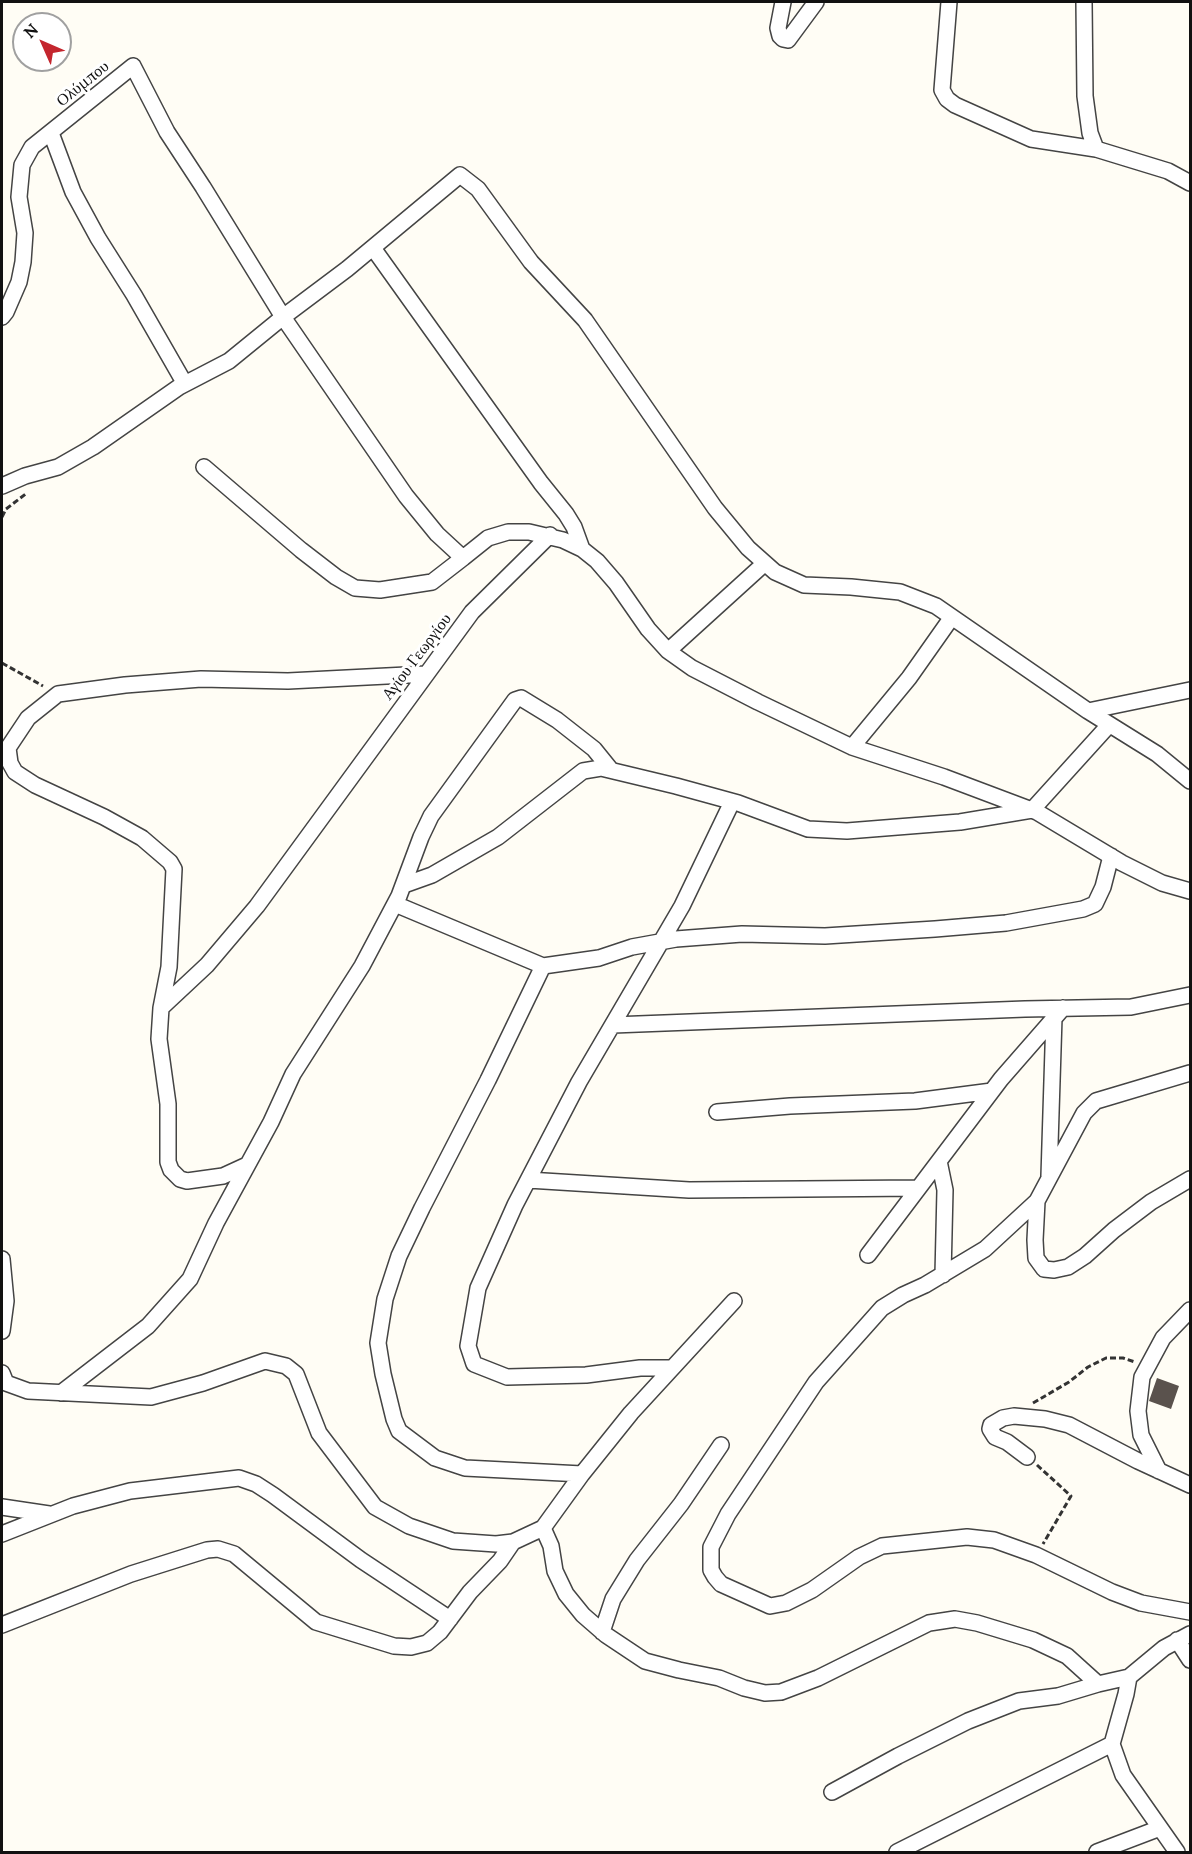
<!DOCTYPE html>
<html>
<head>
<meta charset="utf-8">
<style>
  body { margin:0 }
  #map { position:relative; width:1192px; height:1854px; overflow:hidden; background:#fffdf5; font-family:Lora,serif }
  canvas { display:block }
  .frame { position:absolute; inset:0; border:3px solid #111; pointer-events:none }
  .north { position:absolute; left:12px; top:12px; width:60px; height:60px; box-sizing:border-box; background:#fff; border:2px solid #a0a0a0; border-radius:50%; rotate:315deg; font-size:16px; font-weight:700; line-height:24px; text-align:center; color:#111 }
  .north::after { content:''; display:block; margin:auto; width:21px; height:27px; background:#c4262e; clip-path:polygon(50% 0,100% 100%,50% 72%,0 100%) }
</style>
</head>
<body>
<div id="map">
<canvas width="1192" height="1854"></canvas>
<div class="frame"></div>
<div class="north">N</div>
</div>
<script>
const ctx = document.querySelector('canvas').getContext('2d');
ctx.lineJoin = 'round';
function paint(path, color) { ctx.fillStyle = color; ctx.fill(path, 'evenodd'); }
const toPath = rows => new Path2D(rows.map(r => 'M' + r).join(''));
function trace(path, color, width, dash) { ctx.strokeStyle = color; ctx.lineWidth = width; ctx.lineCap = dash ? 'butt' : 'round'; ctx.setLineDash(dash || []); ctx.stroke(path); }
function drawText(font, color, halo, rows, align = 'center') {
  ctx.font = font + ' Lora,serif'; ctx.lineWidth = 6; ctx.setLineDash([]); ctx.textBaseline = 'middle'; ctx.strokeStyle = halo; ctx.fillStyle = color; for (const [text, x, y, turn = 0] of rows) {
    ctx.save(); ctx.translate(x, y); ctx.rotate((+turn || 0) * Math.PI / 180); ctx.textAlign = isNaN(turn) ? turn : align; if (halo) ctx.strokeText(text, 0, 0); ctx.fillText(text, 0, 0); ctx.restore();
  }
}
paint(toPath([
  [1157,1378,1179,1386,1171,1409,1149,1401]
]), '#5a524d');
const minor = toPath([
  [783,2,778,28,780,36,783,39,788,40,816,2],
  [949,2,942,90,947,99,955,105,1031,139,1096,149,1168,171,1190,183],
  [1084,2,1085,96,1090,133,1096,149],
  [51,133,73,192,98,238,134,295,185,384],
  [373,248,541,483,566,514,574,527,582,549],
  [2,317,6,312,19,282,23,262,25,233,19,197,22,165,32,147,133,66,167,132,203,187,283,317,229,361,179,387,93,447,58,467,25,476,2,486],
  [204,467,301,550,336,577,355,588,380,590,432,582,463,558],
  [668,651,765,563],
  [426,674,288,681,201,679,125,685,58,694,28,718,8,748,10,763,15,772,35,785,104,817,142,838,170,862,174,869,169,967,161,1008,207,965,257,906,472,612,550,535],
  [1088,711,1190,690],
  [852,747,909,678,952,617],
  [1190,781,1157,754,1088,711,936,606,900,592,851,587,804,585,775,572,748,548,715,508,585,320,531,262,478,189,460,175,347,269,283,317,406,496,437,534,463,558,488,538,508,532,529,532,563,540,582,549,597,561,616,583,648,629,668,651,692,668,758,702,852,747,944,777,1037,812,1122,863,1162,883,1190,891],
  [404,885,432,875,498,837,583,771,601,768,676,786,738,803,808,829,847,831,960,822,1032,810,1109,725],
  [395,904,543,966,488,1080,422,1208,399,1256,385,1299,378,1343,383,1374,394,1419,399,1431,435,1458,465,1468,582,1474,631,1413,734,1301],
  [543,966,599,958,632,947,676,939,742,934,825,936,935,929,1006,923,1083,909,1095,904,1103,887,1111,856],
  [161,1008,159,1039,168,1104,168,1162,171,1170,180,1179,187,1181,223,1176,247,1165],
  [613,1025,1025,1009,1131,1007,1190,995],
  [1190,1073,1096,1101,1084,1113,1037,1201,985,1249,925,1285,903,1295,882,1308,816,1382,728,1514,711,1547,711,1570,715,1577,721,1584,770,1606,786,1603,812,1590,859,1557,882,1546,967,1537,994,1540,1036,1555,1112,1592,1141,1603,1190,1612],
  [717,1112,790,1106,915,1101,992,1091],
  [939,1161,945,1190,943,1275],
  [1049,1176,1054,1017],
  [528,1180,689,1190,918,1188],
  [1037,1201,1035,1240,1036,1258,1044,1269,1054,1270,1068,1267,1085,1256,1114,1230,1151,1202,1190,1179],
  [868,1255,1001,1079,1063,1008],
  [2,1259,6,1301,2,1331],
  [671,1368,640,1368,586,1375,507,1377,474,1364,468,1346,478,1288,515,1205,579,1082,682,906,732,802],
  [2,1373,6,1383,28,1391,151,1397,203,1383,265,1361,286,1366,296,1374,319,1433,375,1507,409,1526,453,1541,496,1544,513,1542],
  [61,1393,148,1326,190,1279,216,1223,271,1122,293,1074,362,966,399,896,421,837,431,816,515,700,521,698,557,720,594,749,611,770],
  [1027,1457,1007,1442,995,1437,990,1429,991,1425,1003,1418,1014,1416,1045,1419,1069,1425,1138,1461,1190,1485],
  [1159,1471,1141,1435,1138,1411,1142,1377,1163,1338,1190,1310],
  [2,1507,49,1514],
  [543,1528,551,1546,555,1571,566,1594,583,1615,606,1635,645,1661,679,1670,719,1678,744,1688,765,1693,781,1692,818,1678,929,1623,955,1619,977,1623,1033,1640,1067,1656,1098,1684,1129,1677,1164,1648,1190,1634],
  [2,1534,73,1506,130,1491,239,1478,256,1484,273,1495,361,1560,450,1619],
  [2,1625,131,1574,207,1550,218,1549,234,1554,316,1622,394,1646,411,1647,427,1643,440,1632,470,1592,500,1561,513,1542,543,1528,582,1474],
  [602,1632,613,1599,637,1560,681,1504,721,1445],
  [1177,1640,1190,1660],
  [1129,1677,1126,1694,1112,1744,1123,1775,1177,1852],
  [832,1792,898,1756,968,1721,1019,1701,1058,1696,1098,1684],
  [897,1852,1112,1744],
  [1097,1852,1160,1828]
]);
trace(minor, '#444', 18);
trace(toPath([
  [2,517,6,509,27,493],
  [2,663,43,686],
  [1033,1403,1069,1382,1088,1367,1106,1358,1123,1358,1135,1362],
  [1037,1465,1071,1496,1043,1544]
]), '#333', 3, [6, 3]);
trace(minor, '#fff', 15);
drawText('16px', '#111', '#fff', [
  ["Ολύμπου",83,84,-39],
  ["Αγίου Γεωργίου",417,657,-53]
]);
</script>
</body>
</html>
